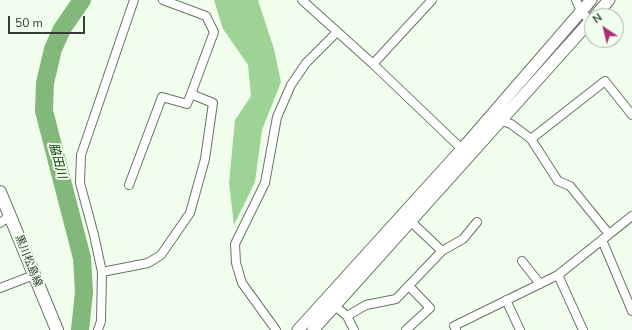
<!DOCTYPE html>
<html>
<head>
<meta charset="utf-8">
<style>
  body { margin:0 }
  #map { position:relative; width:632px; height:330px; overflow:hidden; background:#f1feee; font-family:"Nunito Sans",sans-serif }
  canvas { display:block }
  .north { position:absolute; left:584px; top:8px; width:40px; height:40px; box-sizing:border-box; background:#f1feee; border:1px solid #a6b0a4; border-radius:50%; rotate:325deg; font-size:11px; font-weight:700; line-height:16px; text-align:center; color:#353c34 }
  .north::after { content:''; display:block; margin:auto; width:14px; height:18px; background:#b22f77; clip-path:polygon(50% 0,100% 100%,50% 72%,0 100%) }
  .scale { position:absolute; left:8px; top:16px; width:77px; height:18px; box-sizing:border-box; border:2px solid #353c34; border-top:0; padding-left:5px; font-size:12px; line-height:14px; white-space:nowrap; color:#353c34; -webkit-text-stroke:3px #f1feee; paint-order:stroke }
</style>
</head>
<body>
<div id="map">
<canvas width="632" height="330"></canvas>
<div class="north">N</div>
<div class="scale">50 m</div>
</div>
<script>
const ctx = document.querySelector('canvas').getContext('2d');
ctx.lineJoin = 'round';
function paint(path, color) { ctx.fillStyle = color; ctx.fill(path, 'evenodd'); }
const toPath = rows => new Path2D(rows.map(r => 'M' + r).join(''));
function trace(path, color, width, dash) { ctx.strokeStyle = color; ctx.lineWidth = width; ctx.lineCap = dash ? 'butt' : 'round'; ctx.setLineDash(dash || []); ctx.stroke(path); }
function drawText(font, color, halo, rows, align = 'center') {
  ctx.font = font + ' "Nunito Sans","Noto Sans JP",sans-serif'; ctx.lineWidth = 4; ctx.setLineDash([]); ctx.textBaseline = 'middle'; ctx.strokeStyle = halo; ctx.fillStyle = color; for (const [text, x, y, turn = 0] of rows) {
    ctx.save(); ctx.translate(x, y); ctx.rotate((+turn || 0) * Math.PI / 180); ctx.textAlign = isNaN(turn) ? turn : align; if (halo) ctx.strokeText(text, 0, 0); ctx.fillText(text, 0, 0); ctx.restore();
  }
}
paint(toPath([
  [214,0,258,0,274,49,281,82,262,130,255,182,234,225,229,183,235,120,251,96,248,65,223,29]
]), '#9dd495');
trace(toPath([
  [80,330,84,292,82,258,44,111,45,83,53,49,62,29,82,0]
]), '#83b87b', 18);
const minor = toPath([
  [302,0,373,64,465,152],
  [576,0,581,11,590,21],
  [373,64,432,0],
  [497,119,511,124,531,139,558,181,570,186,609,234],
  [531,139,605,81,632,115],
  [129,185,162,97,187,104,191,94],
  [0,223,10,216],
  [602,240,632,311],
  [442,251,463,239,477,222],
  [522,261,540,284],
  [102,272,148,263,161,255,190,213,205,159,213,103,191,94,214,32,206,16,163,0],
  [558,275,583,330],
  [0,288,34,275],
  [506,300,520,330],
  [331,303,347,316,354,330],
  [347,316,366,305,396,299,442,251,407,218],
  [98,330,101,321,102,272,94,235,80,183,81,155,134,0],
  [276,330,242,283,236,263,235,244,265,183,277,117,291,85,306,63,337,32],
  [406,330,430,308,409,286],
  [456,330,454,326,558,275,632,216]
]);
const tertiary = toPath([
  [595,16,609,0],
  [298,330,462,149,591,0],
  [313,330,592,19]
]);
const secondary = toPath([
  [0,192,57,330]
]);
trace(minor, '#677564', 10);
trace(tertiary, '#677564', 13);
trace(secondary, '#677564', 14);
trace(minor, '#fff', 8);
trace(tertiary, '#fff', 11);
trace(secondary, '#fff', 12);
drawText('11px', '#353c34', '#f1feee', [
  ["黒川松島線",28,261,68]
]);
drawText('italic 12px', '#033c00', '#f1feee', [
  ["脇田川",57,161,75]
]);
</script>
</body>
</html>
